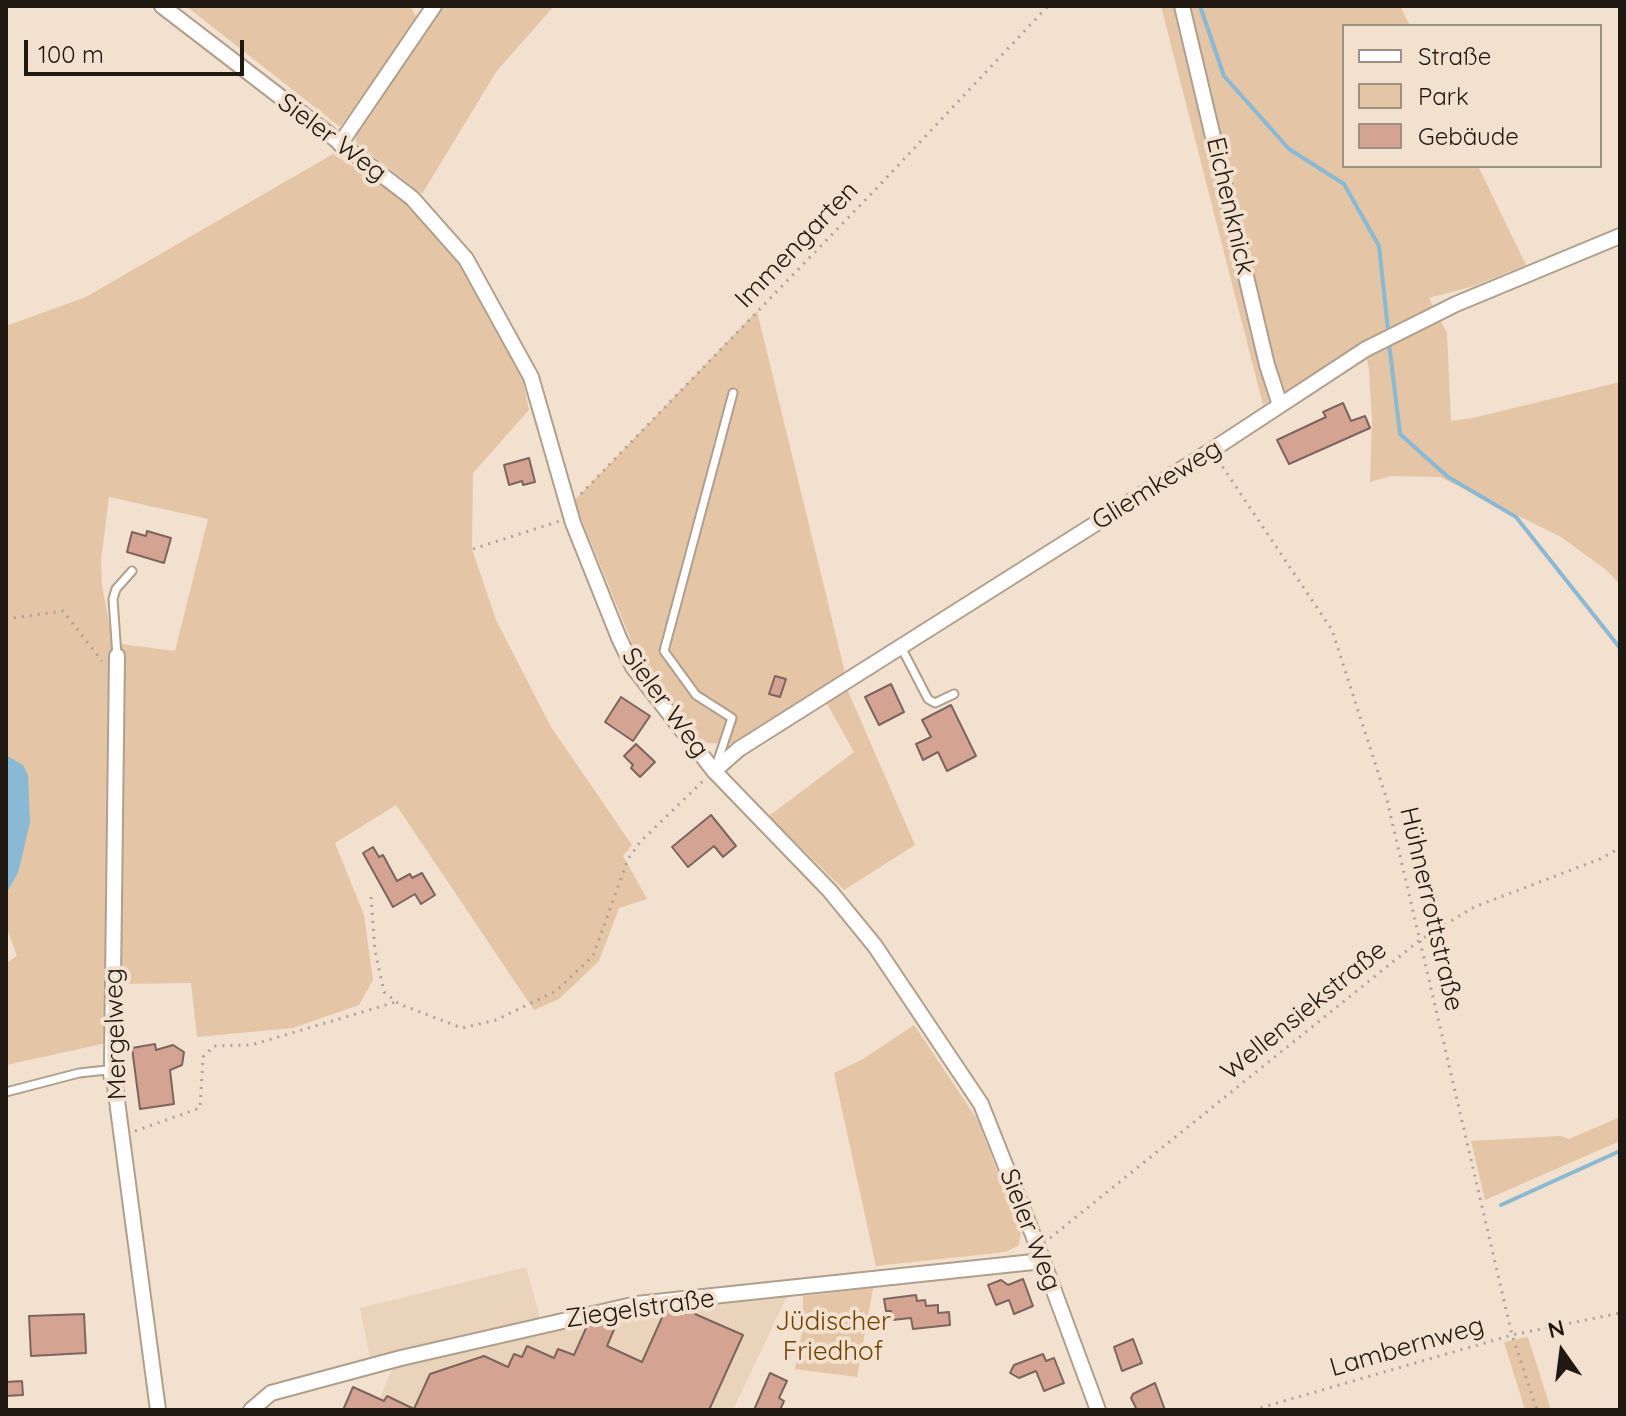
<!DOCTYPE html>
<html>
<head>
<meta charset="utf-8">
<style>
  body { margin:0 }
  #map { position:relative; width:1626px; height:1416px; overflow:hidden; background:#f2e1cf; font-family:Quicksand,sans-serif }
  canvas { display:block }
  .frame { position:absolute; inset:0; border:8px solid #1f1912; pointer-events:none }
  .legend { position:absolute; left:1342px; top:24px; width:260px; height:144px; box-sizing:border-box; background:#f2e1cf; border:2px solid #9e9183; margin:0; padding:10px 14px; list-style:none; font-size:24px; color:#1f1912 }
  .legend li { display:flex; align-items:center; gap:16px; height:40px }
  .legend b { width:40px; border:2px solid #9e9183 }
  .north { position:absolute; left:1522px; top:1312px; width:80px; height:80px; -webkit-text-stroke:6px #f2e1cf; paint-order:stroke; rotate:346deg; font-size:22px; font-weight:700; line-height:32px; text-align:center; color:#1f1912 }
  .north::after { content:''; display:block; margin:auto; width:28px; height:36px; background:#1f1912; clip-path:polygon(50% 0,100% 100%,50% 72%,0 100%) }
  .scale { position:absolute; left:24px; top:40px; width:220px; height:36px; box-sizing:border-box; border:4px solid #1f1912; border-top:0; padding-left:10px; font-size:24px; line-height:28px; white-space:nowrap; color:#1f1912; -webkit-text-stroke:6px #f2e1cf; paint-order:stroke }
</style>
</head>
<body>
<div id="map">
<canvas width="1626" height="1416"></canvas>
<div class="frame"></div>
<ul class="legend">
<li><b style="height:10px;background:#fff"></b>Straße</li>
<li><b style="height:22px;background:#e4c5a5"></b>Park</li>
<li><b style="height:22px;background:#d4a392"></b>Gebäude</li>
</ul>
<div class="north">N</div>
<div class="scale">100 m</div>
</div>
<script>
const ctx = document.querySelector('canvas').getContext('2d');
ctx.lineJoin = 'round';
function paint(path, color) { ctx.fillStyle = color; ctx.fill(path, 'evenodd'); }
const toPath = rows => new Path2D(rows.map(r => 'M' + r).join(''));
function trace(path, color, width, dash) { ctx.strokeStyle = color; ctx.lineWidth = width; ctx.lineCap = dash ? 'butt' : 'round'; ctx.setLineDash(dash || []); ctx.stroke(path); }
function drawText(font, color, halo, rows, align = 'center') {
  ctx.font = font + ' Quicksand,sans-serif'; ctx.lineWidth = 8; ctx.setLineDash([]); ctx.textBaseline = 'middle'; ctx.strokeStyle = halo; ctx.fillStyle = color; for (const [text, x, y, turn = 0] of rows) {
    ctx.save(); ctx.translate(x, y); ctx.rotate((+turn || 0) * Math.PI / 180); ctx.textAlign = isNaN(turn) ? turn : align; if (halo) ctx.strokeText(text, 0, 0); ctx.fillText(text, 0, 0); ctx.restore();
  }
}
paint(toPath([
  [526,1267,539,1313,539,1329,634,1307,787,1296,733,1410,375,1410,393,1367,370,1359,360,1308]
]), '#ead3bb');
paint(toPath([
  [186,6,410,6,417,18,340,127],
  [442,6,554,6,496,72,422,194,356,142,354,131],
  [1161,6,1400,6,1410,26,1344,26,1344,166,1478,166,1526,265,1474,286,1429,298,1447,333,1451,421,1473,418,1620,382,1620,584,1605,569,1561,537,1440,477,1391,476,1370,482,1372,422,1369,369,1364,344,1263,405],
  [333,154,409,202,462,263,523,381,529,410,473,473,472,549,496,620,551,727,632,845,623,856,647,899,619,908,599,961,559,999,534,1010,396,805,335,843,364,915,373,980,359,1005,293,1028,197,1037,191,983,121,984,120,1040,6,1065,6,963,17,956,6,926,6,894,18,873,23,765,6,755,6,326,86,297],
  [109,497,208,519,175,651,113,643,102,586,101,561],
  [757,311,845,673,736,744,702,743,640,662,574,501],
  [847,689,915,845,844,890,769,816,854,752,826,702],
  [914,1025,977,1119,1021,1232,1019,1245,1006,1252,876,1266,834,1073,863,1059],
  [1620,1117,1620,1141,1485,1200,1471,1141,1560,1136,1569,1139],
  [873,1288,857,1377,795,1369,803,1327,803,1296],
  [1528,1337,1551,1410,1525,1410,1504,1342]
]), '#e4c5a5');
paint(toPath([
  [6,755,23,765,28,775,30,823,18,873,6,894]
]), '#8ab9d4');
trace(toPath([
  [1200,6,1224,76,1289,149,1344,184,1379,246,1388,330],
  [1389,343,1400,434,1448,477,1516,517,1620,648],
  [1501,1205,1620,1151]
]), '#8ab9d4', 4);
const building = toPath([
  [1343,403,1351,421,1365,416,1370,428,1289,464,1277,440,1326,417,1323,412,1343,403],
  [529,458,535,482,523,485,522,481,509,485,504,465,529,458],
  [147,531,171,538,164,563,127,552,132,532,146,536,147,531],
  [775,676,786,679,780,697,769,694,775,676],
  [891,684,904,712,879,725,865,697,891,684],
  [621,697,650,716,633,741,605,722,621,697],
  [951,705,976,756,947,771,938,752,923,760,916,744,931,737,922,720,951,705],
  [636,744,655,762,640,777,631,768,633,765,624,756,636,744],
  [711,815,736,846,723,857,714,846,688,867,672,847,711,815],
  [373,847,379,857,383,855,397,881,410,874,412,878,422,873,435,895,421,904,415,894,393,907,363,853,373,847],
  [155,1044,156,1050,173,1045,184,1052,182,1065,170,1070,174,1104,140,1109,132,1048,155,1044],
  [1023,1279,1033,1306,1014,1314,1009,1300,996,1305,988,1285,1001,1280,1008,1285,1023,1279],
  [916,1295,917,1301,925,1300,926,1306,938,1305,938,1313,949,1312,950,1325,913,1329,911,1318,892,1320,891,1311,886,1311,884,1299,916,1295],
  [698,1308,695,1314,743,1335,709,1410,343,1410,353,1387,384,1401,387,1396,414,1409,430,1374,484,1356,508,1367,514,1354,522,1357,527,1346,554,1358,558,1349,574,1355,587,1326,618,1320,607,1346,642,1362,665,1311,698,1308],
  [84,1314,86,1353,31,1356,29,1316,84,1314],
  [1133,1339,1142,1363,1122,1371,1114,1347,1133,1339],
  [1043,1354,1046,1361,1054,1358,1064,1383,1044,1391,1036,1371,1019,1378,1010,1373,1014,1365,1043,1354],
  [770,1373,787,1381,779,1398,784,1401,780,1410,754,1410,770,1373],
  [22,1381,23,1395,6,1396,6,1382,22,1381],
  [1155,1383,1165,1410,1137,1410,1131,1398,1133,1394,1155,1383]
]);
paint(building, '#d4a392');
trace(building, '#7c655e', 2);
const lane = toPath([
  [901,647,928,699,935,703,954,694],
  [117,656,113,599,116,589,132,571],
  [716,766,732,718,696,695,664,651,733,393],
  [6,1092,79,1073,107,1070,108,1077]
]);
const street = toPath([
  [162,6,412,198,466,259,531,377,573,523,619,638,633,667,714,771,830,891,875,946,981,1104,1037,1245,1098,1410],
  [1182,6,1267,365,1280,405],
  [340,144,434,6],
  [117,656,112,1063,158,1410],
  [714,771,739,749,1212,450,1366,349,1456,304,1620,236],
  [251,1410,271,1393,401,1358,637,1304,1043,1261]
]);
trace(lane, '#af9f8d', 11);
trace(street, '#af9f8d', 18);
trace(toPath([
  [1218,460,1332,630,1387,800,1512,1335,1537,1410],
  [581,494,874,191,1048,6],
  [473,549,560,521],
  [6,619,63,611,102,661],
  [371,897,375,951,384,992,399,1004,462,1028,496,1020,556,991,593,956,628,859,640,842,703,781],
  [135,1131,200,1108,203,1057,214,1046,251,1045,396,1002],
  [1050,1238,1420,940,1474,907,1600,859,1620,848],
  [1253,1410,1512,1335,1620,1313]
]), '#afa193', 3, [2, 6]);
trace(lane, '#fff', 7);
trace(street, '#fff', 14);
drawText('26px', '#1f1912', '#f2e1cf', [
  ["Sieler Weg",332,138,37],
  ["Eichenknick",1230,206,77],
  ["Immengarten",797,245,-46],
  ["Gliemkeweg",1157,485,-32],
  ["Sieler Weg",665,703,54],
  ["Hühnerrottstraße",1431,909,77],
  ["Wellensiekstraße",1304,1011,-39],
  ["Mergelweg",116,1034,-92],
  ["Sieler Weg",1030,1230,69],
  ["Ziegelstraße",640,1309,-8],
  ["Lambernweg",1407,1347,-16]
]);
drawText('26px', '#704400', '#f2e1cf', [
  ["Jüdischer",833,1322],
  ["Friedhof",833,1352]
]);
</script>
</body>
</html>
